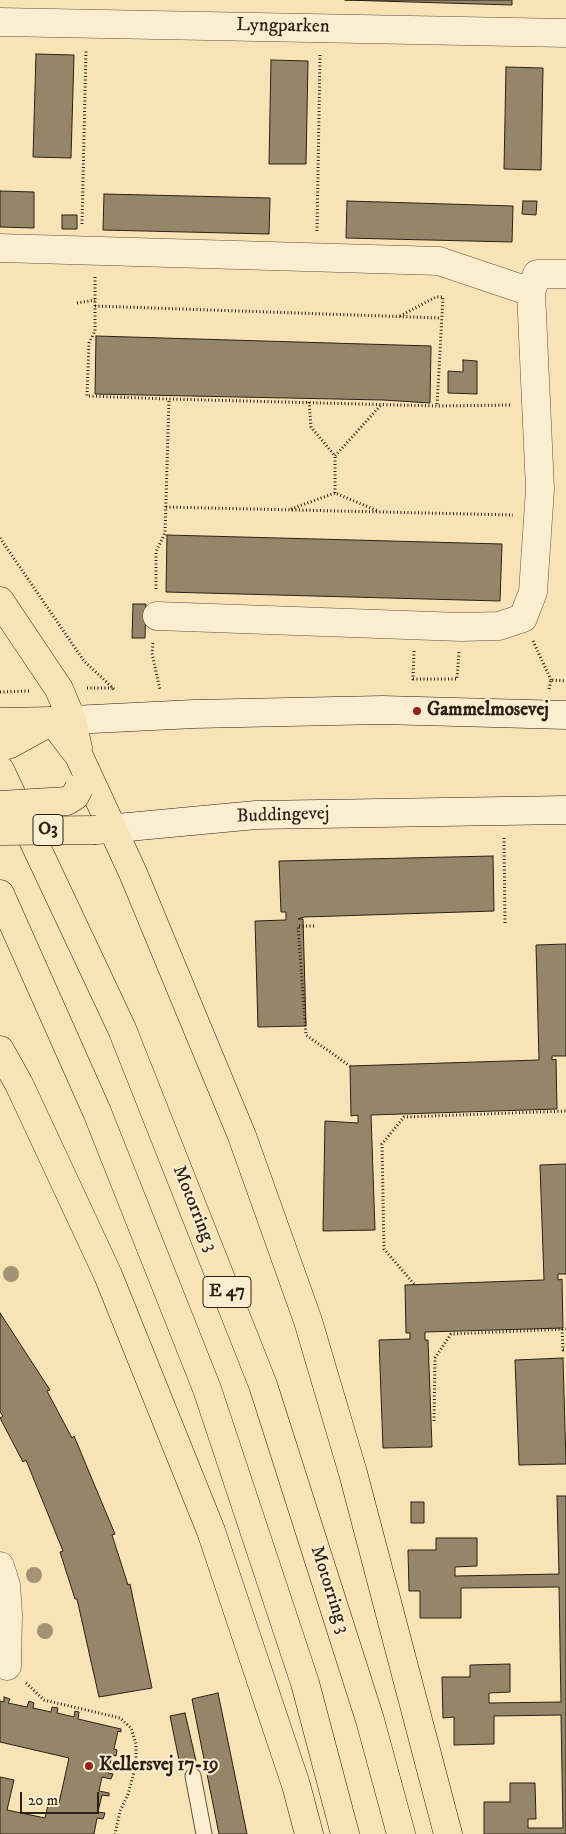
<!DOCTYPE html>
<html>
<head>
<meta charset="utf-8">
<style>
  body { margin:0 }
  #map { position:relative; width:566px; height:1834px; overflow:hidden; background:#f7e3b6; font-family:"IM FELL DW Pica",serif }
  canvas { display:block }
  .scale { position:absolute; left:20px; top:1792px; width:79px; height:22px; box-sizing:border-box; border:2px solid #2b2117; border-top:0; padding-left:6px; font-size:15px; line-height:18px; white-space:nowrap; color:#2b2117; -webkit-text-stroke:4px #faedd0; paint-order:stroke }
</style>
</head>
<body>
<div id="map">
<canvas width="566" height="1834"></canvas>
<div class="scale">20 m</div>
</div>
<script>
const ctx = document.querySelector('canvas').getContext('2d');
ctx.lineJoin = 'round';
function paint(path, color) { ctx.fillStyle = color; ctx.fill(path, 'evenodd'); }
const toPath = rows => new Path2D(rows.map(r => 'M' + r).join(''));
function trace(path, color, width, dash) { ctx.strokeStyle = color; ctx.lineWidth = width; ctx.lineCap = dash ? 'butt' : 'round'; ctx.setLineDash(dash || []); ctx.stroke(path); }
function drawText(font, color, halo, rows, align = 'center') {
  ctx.font = font + ' "IM FELL DW Pica",serif'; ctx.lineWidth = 4; ctx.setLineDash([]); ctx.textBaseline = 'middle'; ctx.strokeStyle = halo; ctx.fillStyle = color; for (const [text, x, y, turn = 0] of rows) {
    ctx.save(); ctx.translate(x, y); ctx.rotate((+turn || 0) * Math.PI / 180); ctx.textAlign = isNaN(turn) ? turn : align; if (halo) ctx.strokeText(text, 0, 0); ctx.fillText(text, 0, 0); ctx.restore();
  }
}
const building = toPath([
  [345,0,512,0,512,5,345,0],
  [36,54,74,55,71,158,33,157,36,54],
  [271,60,308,61,306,164,269,164,271,60],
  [506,67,543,68,541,170,504,169,506,67],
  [0,191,34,192,34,228,0,227,0,191],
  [104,194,270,198,269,234,103,230,104,194],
  [347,201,513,206,512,242,346,238,347,201],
  [523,201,537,201,536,215,522,214,523,201],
  [62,215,77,215,77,229,62,229,62,215],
  [96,336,431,346,430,403,383,400,95,394,96,336],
  [463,360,477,361,477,394,448,393,448,371,463,372,463,360],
  [167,535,502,544,500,601,166,592,167,535],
  [133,604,146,604,145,638,132,638,133,604],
  [493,856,494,911,304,917,298,919,303,919,306,1026,258,1027,255,921,286,920,286,912,281,912,279,861,493,856],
  [566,944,566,1056,552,1056,552,1060,556,1059,557,1109,371,1115,375,1230,323,1231,325,1121,358,1123,358,1115,351,1116,350,1066,539,1060,536,945,566,944],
  [566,1164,566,1274,558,1274,558,1280,562,1279,563,1328,425,1332,425,1340,428,1340,432,1447,383,1448,379,1340,410,1339,410,1333,406,1333,405,1285,544,1280,540,1165,566,1164],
  [0,1313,50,1390,47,1391,72,1438,74,1436,115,1534,112,1535,128,1585,130,1584,152,1688,99,1697,77,1599,75,1599,60,1552,63,1551,26,1460,23,1462,0,1418,3,1416,0,1412,0,1313],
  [563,1358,566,1464,519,1465,515,1360,563,1358],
  [557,1496,566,1496,566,1834,484,1834,484,1802,510,1802,510,1783,535,1783,536,1819,528,1819,528,1828,563,1828,561,1715,494,1716,494,1744,454,1745,454,1717,443,1718,442,1677,470,1677,470,1665,510,1664,510,1692,489,1693,489,1703,561,1702,559,1587,461,1588,461,1618,420,1618,420,1591,409,1591,408,1550,436,1550,436,1538,477,1538,477,1566,455,1567,455,1576,559,1574,557,1496],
  [411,1502,424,1502,424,1523,411,1523,411,1502],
  [218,1693,247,1834,219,1834,192,1699,218,1693],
  [4,1697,10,1699,8,1703,27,1707,29,1701,34,1703,33,1708,51,1712,52,1707,58,1708,57,1713,74,1717,75,1711,79,1712,78,1719,121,1729,121,1732,118,1731,114,1749,117,1750,116,1756,112,1755,108,1773,113,1774,111,1779,102,1777,99,1791,109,1793,109,1796,102,1795,98,1812,105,1813,103,1819,97,1818,94,1834,0,1834,0,1777,14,1780,7,1810,45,1818,49,1800,59,1803,69,1758,0,1742,0,1701,4,1702,4,1697],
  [185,1713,196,1761,180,1765,170,1716,185,1713]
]);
paint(building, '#95866a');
trace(building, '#2b2117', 1);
const lane = toPath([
  [193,1776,204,1834]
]);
const street = toPath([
  [0,22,566,33],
  [0,248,439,261,531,292],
  [157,616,461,627,499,626,523,618,533,592,540,489,531,292,537,274,566,274],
  [0,1566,6,1585,8,1614,7,1666]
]);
const secondary = toPath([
  [52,721,194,714,382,710,566,715],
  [96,830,256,815,566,810]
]);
const primary = toPath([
  [0,722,52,721]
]);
const highway = toPath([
  [0,601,59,689,72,720,78,748],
  [0,747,10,744,52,721,79,756,133,873,242,1136,308,1321,353,1473,448,1834],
  [0,770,122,1029,263,1385,370,1720,401,1834],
  [0,894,97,1112,207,1389,305,1683,345,1834],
  [0,1050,19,1084,108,1275,211,1531,296,1785,309,1834]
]);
trace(lane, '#5e523f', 17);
trace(street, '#5e523f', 29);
trace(secondary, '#2b2117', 29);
trace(primary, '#2b2117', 29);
trace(highway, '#2b2117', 29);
trace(toPath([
  [82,224,86,50],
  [317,231,320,55],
  [95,277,95,331,89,343,87,396,169,399,437,406,511,405],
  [77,303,95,300],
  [95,306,441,318],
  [400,316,436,297,443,297,437,406],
  [309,402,311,427,335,456,381,405],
  [335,493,335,456],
  [166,507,513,515],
  [291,509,335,493,378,511],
  [0,538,84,661,115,690],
  [156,589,156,552,165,533,169,399],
  [533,641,551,680],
  [153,643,152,653,160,690],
  [414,651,413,679,457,679,459,652],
  [87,688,114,688],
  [549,689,551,680,566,681],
  [0,692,29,691],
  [504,838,505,924],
  [314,926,298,926,306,1035,350,1066],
  [414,1284,384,1249,382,1144,404,1117,566,1111],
  [562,1329,563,1350,566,1350],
  [434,1421,435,1358,451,1334,566,1329],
  [26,1683,44,1700,120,1718,131,1728,136,1744,136,1765,128,1794,120,1811,115,1834]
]), '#2b2117', 3, [1, 2.5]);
trace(lane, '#faedd0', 15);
trace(street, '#faedd0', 28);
trace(secondary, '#faedd0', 28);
trace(primary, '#f7e3b6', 28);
trace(highway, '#f7e3b6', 28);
const primaryBridge = toPath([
  [0,831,96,830]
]);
const highwayBridge = toPath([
  [0,805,67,801,75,796,79,788]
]);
trace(primaryBridge, '#2b2117', 29, []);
trace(highwayBridge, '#2b2117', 29, []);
trace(primaryBridge, '#f7e3b6', 28);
trace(highwayBridge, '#f7e3b6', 28);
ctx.fillStyle = '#a39375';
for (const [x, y] of [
  [11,1274],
  [34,1575],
  [45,1631]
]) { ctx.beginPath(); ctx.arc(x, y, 8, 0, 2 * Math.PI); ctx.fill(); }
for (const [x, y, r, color] of [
  [417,711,5,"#8f2418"],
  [89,1766,5,"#8f2418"]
]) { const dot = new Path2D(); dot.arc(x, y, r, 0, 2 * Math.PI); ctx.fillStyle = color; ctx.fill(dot); trace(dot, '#faedd0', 2); }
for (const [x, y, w] of [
  [48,830,30],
  [227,1292,48]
]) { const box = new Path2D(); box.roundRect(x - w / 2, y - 15.5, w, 31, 4); ctx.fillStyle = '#faedd0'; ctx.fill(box); trace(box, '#2b2117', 1); }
drawText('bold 18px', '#2b2117', null, [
  ["O3",48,830],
  ["E 47",227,1292]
]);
drawText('19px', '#2b2117', '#faedd0', [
  ["Lyngparken",283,27,1],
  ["Buddingevej",283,816,-2],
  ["Motorring 3",194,1209,68],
  ["Motorring 3",329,1590,72]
]);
drawText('bold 19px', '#2b2117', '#faedd0', [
  ["Gammelmosevej",427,711],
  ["Kellersvej 17-19",99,1766]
], 'left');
</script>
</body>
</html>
